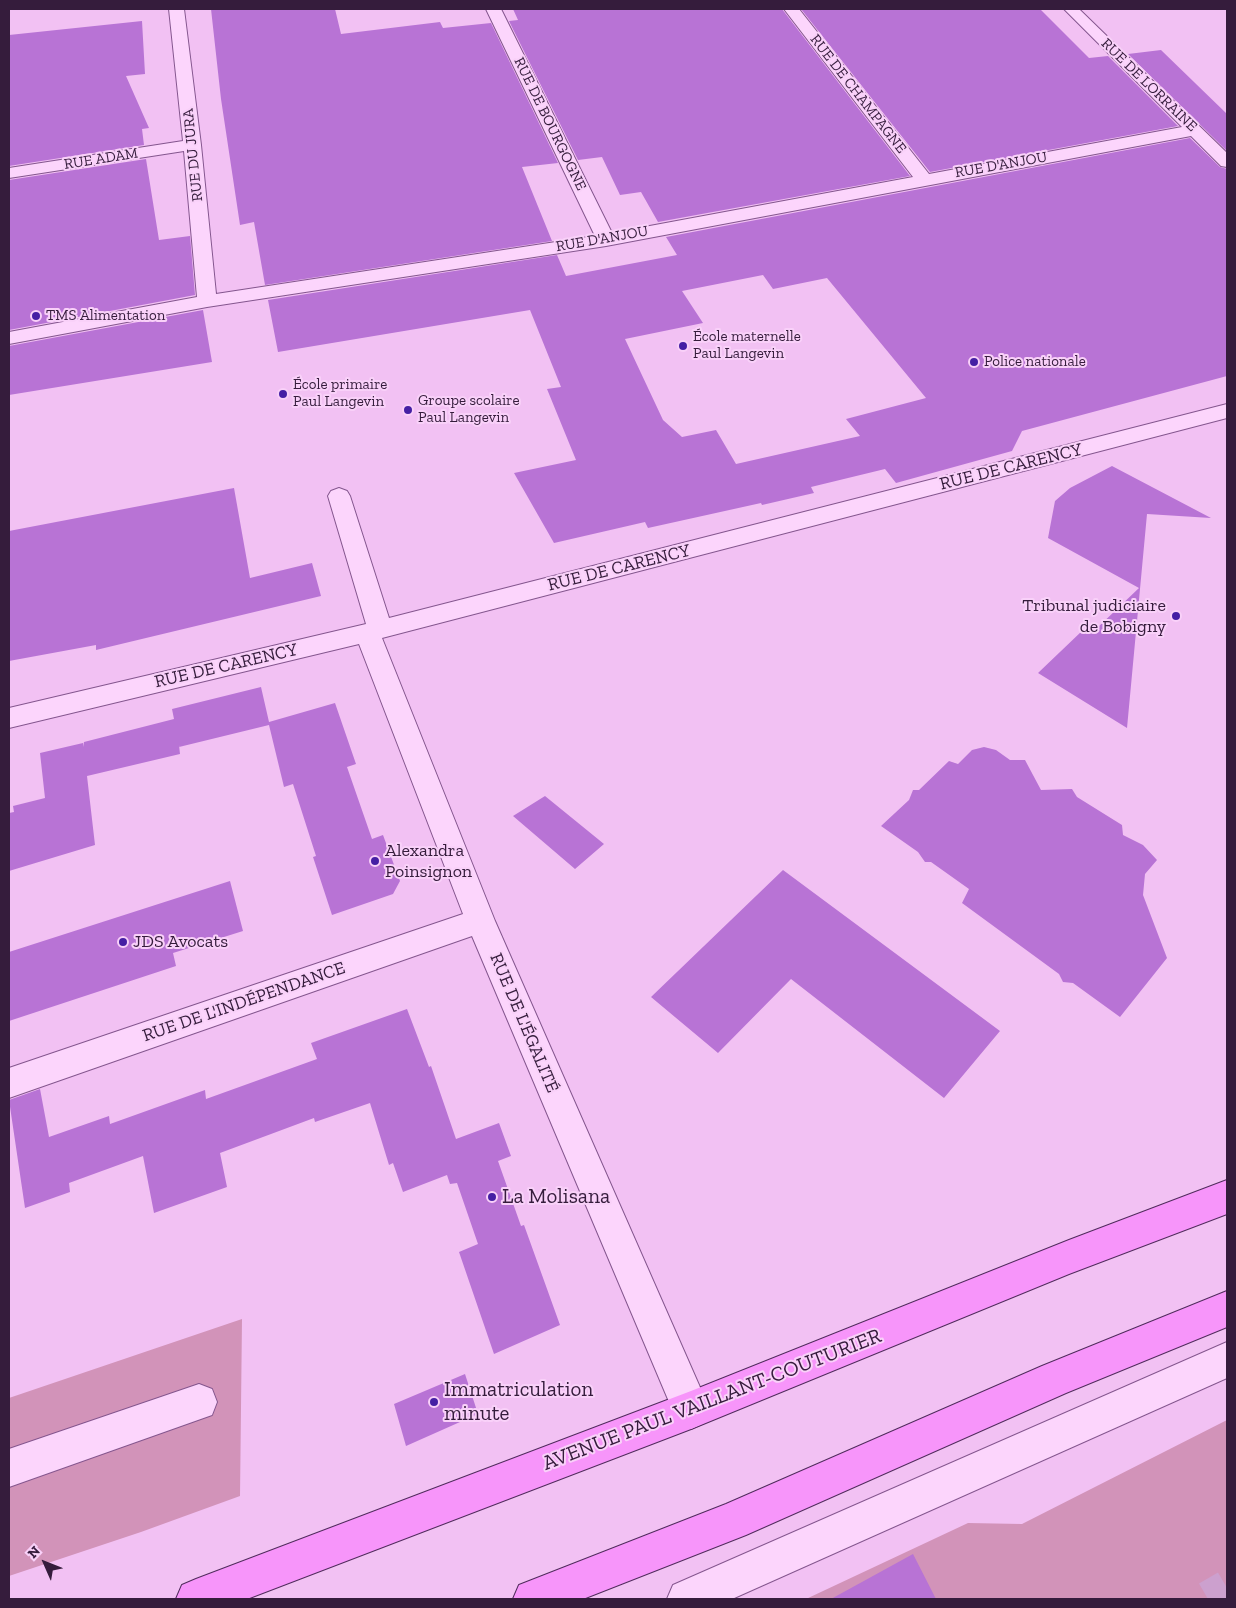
<!DOCTYPE html>
<html>
<head>
<meta charset="utf-8">
<style>
  body { margin:0 }
  #map { position:relative; width:1236px; height:1608px; overflow:hidden; background:#f2c1f3; font-family:"Zilla Slab",serif }
  canvas { display:block }
  .frame { position:absolute; inset:0; border:10px solid #351c3c; pointer-events:none }
  .north { position:absolute; left:20px; top:1538px; width:50px; height:50px; -webkit-text-stroke:4px #f9d1f9; paint-order:stroke; rotate:314deg; font-size:14px; font-weight:700; line-height:20px; text-align:center; color:#351c3c }
  .north::after { content:''; display:block; margin:auto; width:18px; height:22px; background:#351c3c; clip-path:polygon(50% 0,100% 100%,50% 72%,0 100%) }
</style>
</head>
<body>
<div id="map">
<canvas width="1236" height="1608"></canvas>
<div class="frame"></div>
<div class="north">N</div>
</div>
<script>
const ctx = document.querySelector('canvas').getContext('2d');
ctx.lineJoin = 'round';
function paint(path, color) { ctx.fillStyle = color; ctx.fill(path, 'evenodd'); }
const toPath = rows => new Path2D(rows.map(r => 'M' + r).join(''));
function trace(path, color, width, dash) { ctx.strokeStyle = color; ctx.lineWidth = width; ctx.lineCap = dash ? 'butt' : 'round'; ctx.setLineDash(dash || []); ctx.stroke(path); }
function drawText(font, color, halo, rows, align = 'center') {
  ctx.font = font + ' "Zilla Slab",serif'; ctx.lineWidth = 4; ctx.setLineDash([]); ctx.textBaseline = 'middle'; ctx.strokeStyle = halo; ctx.fillStyle = color; for (const [text, x, y, turn = 0] of rows) {
    ctx.save(); ctx.translate(x, y); ctx.rotate((+turn || 0) * Math.PI / 180); ctx.textAlign = isNaN(turn) ? turn : align; if (halo) ctx.strokeText(text, 0, 0); ctx.fillText(text, 0, 0); ctx.restore();
  }
}
paint(toPath([
  [242,1319,240,1496,141,1532,9,1576,9,1398],
  [1227,1420,1227,1599,806,1599,968,1523,1022,1524]
]), '#d293b9');
paint(toPath([
  [211,9,335,9,341,34,440,22,443,28,491,23,558,163,522,167,552,241,265,285,254,222,240,225,221,99],
  [513,9,782,9,910,176,658,222,641,192,620,195,602,157,578,160,509,21,518,20],
  [801,9,1040,9,1089,58,1108,56,1178,126,930,172],
  [142,21,145,74,126,76,149,128,142,129,144,145,9,166,9,35],
  [1161,50,1227,114,1227,151,1128,54],
  [1190,138,1220,167,1227,169,1227,376,1022,431,1012,451,896,483,885,469,811,487,814,493,762,505,761,503,648,528,645,522,554,543,514,473,576,460,547,389,561,387,530,310,278,352,268,300,557,255,566,276,677,255,666,237],
  [763,275,773,289,827,278,926,398,846,419,860,436,736,464,716,430,682,437,663,420,625,339,703,323,682,291],
  [146,159,159,240,190,236,195,295,9,330,9,180],
  [203,310,212,362,9,395,9,346],
  [1112,466,1211,518,1147,514,1127,728,1038,673,1083,630,1096,629,1139,588,1048,538,1055,501,1070,488],
  [234,488,250,578,312,563,321,596,96,650,96,645,9,661,9,531],
  [261,687,269,722,335,703,356,764,347,767,372,839,383,835,400,881,393,894,332,915,313,857,316,856,293,784,284,787,269,725,179,747,179,745,180,754,87,776,95,845,9,871,9,813,14,812,13,806,45,798,40,753,83,743,83,747,84,742,174,719,172,709],
  [984,747,996,750,1010,760,1025,760,1041,790,1072,789,1077,797,1122,825,1123,835,1143,845,1157,860,1145,874,1143,895,1167,958,1120,1017,1073,983,1063,982,1059,974,962,903,969,889,931,862,925,862,918,852,881,826,909,800,913,790,919,790,949,761,958,764,972,750],
  [545,796,604,844,575,869,513,816],
  [783,870,1000,1031,944,1098,791,979,718,1053,651,997],
  [230,881,243,931,173,953,176,966,9,1021,9,952],
  [407,1009,429,1067,431,1066,456,1139,499,1123,511,1156,498,1161,521,1226,524,1225,560,1325,494,1354,459,1252,478,1244,457,1183,450,1184,447,1175,403,1192,393,1163,389,1165,370,1103,315,1122,314,1118,220,1153,227,1187,154,1213,143,1156,69,1183,70,1192,25,1208,9,1100,40,1089,49,1137,109,1116,110,1124,205,1090,206,1099,317,1059,311,1043],
  [465,1374,478,1414,406,1446,394,1404],
  [913,1554,936,1599,831,1599]
]), '#b873d5');
trace(toPath([
  [1208,1599,1227,1588]
]), '#cca0ce', 36, [36, 18]);
const minor = toPath([
  [169,9,184,9,201,145,216,294,595,236,486,9,501,9,612,233,913,177,784,9,799,9,929,174,1182,127,1064,9,1079,9,1227,153,1227,167,1221,166,1191,136,606,246,207,307,9,344,9,332,197,297,184,151,9,178,9,168,183,141,169,9],
  [1227,404,1227,418,382,638,495,921,710,1410,704,1423,691,1429,678,1423,472,936,9,1098,9,1068,463,914,359,644,9,728,9,708,366,624,328,496,331,491,339,488,347,491,350,496,389,618,1227,404],
  [1227,1342,1227,1378,732,1599,667,1599,673,1585,1227,1342],
  [199,1384,212,1389,217,1402,212,1415,9,1487,9,1449,199,1384]
]);
const major = toPath([
  [1227,1180,1227,1214,1069,1274,691,1429,247,1599,176,1599,182,1585,196,1579,691,1391,1069,1240,1227,1180],
  [1227,1291,1227,1327,1066,1393,746,1535,583,1599,513,1599,519,1585,726,1504,1042,1366,1227,1291]
]);
trace(minor, '#84568e', 2);
trace(major, '#502b5c', 2);
paint(minor, '#fcd5fc');
paint(major, '#f795fa');
for (const [x, y, r, color] of [
  [36,316,5,"#451fa4"],
  [683,346,5,"#451fa4"],
  [974,362,5,"#451fa4"],
  [283,394,5,"#451fa4"],
  [408,410,5,"#451fa4"],
  [1176,616,5,"#451fa4"],
  [375,861,5,"#451fa4"],
  [123,942,5,"#451fa4"],
  [492,1197,5,"#451fa4"],
  [434,1402,5,"#451fa4"]
]) { const dot = new Path2D(); dot.arc(x, y, r, 0, 2 * Math.PI); ctx.fillStyle = color; ctx.fill(dot); trace(dot, '#f9d1f9', 2); }
drawText('15px', '#351c3c', '#f9d1f9', [
  ["RUE DE LORRAINE",1149,85,44],
  ["RUE DE CHAMPAGNE",858,94,52],
  ["RUE DE BOURGOGNE",550,124,64],
  ["RUE DU JURA",193,155,-96],
  ["RUE ADAM",101,159,-9],
  ["RUE D'ANJOU",1001,165,-10],
  ["RUE D'ANJOU",602,239,-10]
]);
drawText('15px', '#351c3c', '#f9d1f9', [
  ["TMS Alimentation",46,316],
  ["École maternelle",693,337],
  ["Paul Langevin",693,354],
  ["Police nationale",984,362],
  ["École primaire",293,385],
  ["Paul Langevin",293,402],
  ["Groupe scolaire",418,401],
  ["Paul Langevin",418,418]
], 'left');
drawText('18px', '#351c3c', '#f9d1f9', [
  ["RUE DE CARENCY",1011,467,-14],
  ["RUE DE CARENCY",619,568,-14],
  ["RUE DE CARENCY",226,666,-13],
  ["RUE DE L'INDÉPENDANCE",244,1002,-19],
  ["RUE DE L'ÉGALITÉ",524,1023,67]
]);
drawText('18px', '#351c3c', '#f9d1f9', [
  ["Tribunal judiciaire",1166,606,"right"],
  ["de Bobigny",1166,627,"right"],
  ["Alexandra",385,851],
  ["Poinsignon",385,872],
  ["JDS Avocats",133,942]
], 'left');
drawText('21px', '#351c3c', '#f9d1f9', [
  ["La Molisana",502,1197],
  ["Immatriculation",444,1390],
  ["minute",444,1414]
], 'left');
drawText('21px', '#351c3c', '#f9d1f9', [
  ["AVENUE PAUL VAILLANT-COUTURIER",712,1400,-21]
]);
</script>
</body>
</html>
